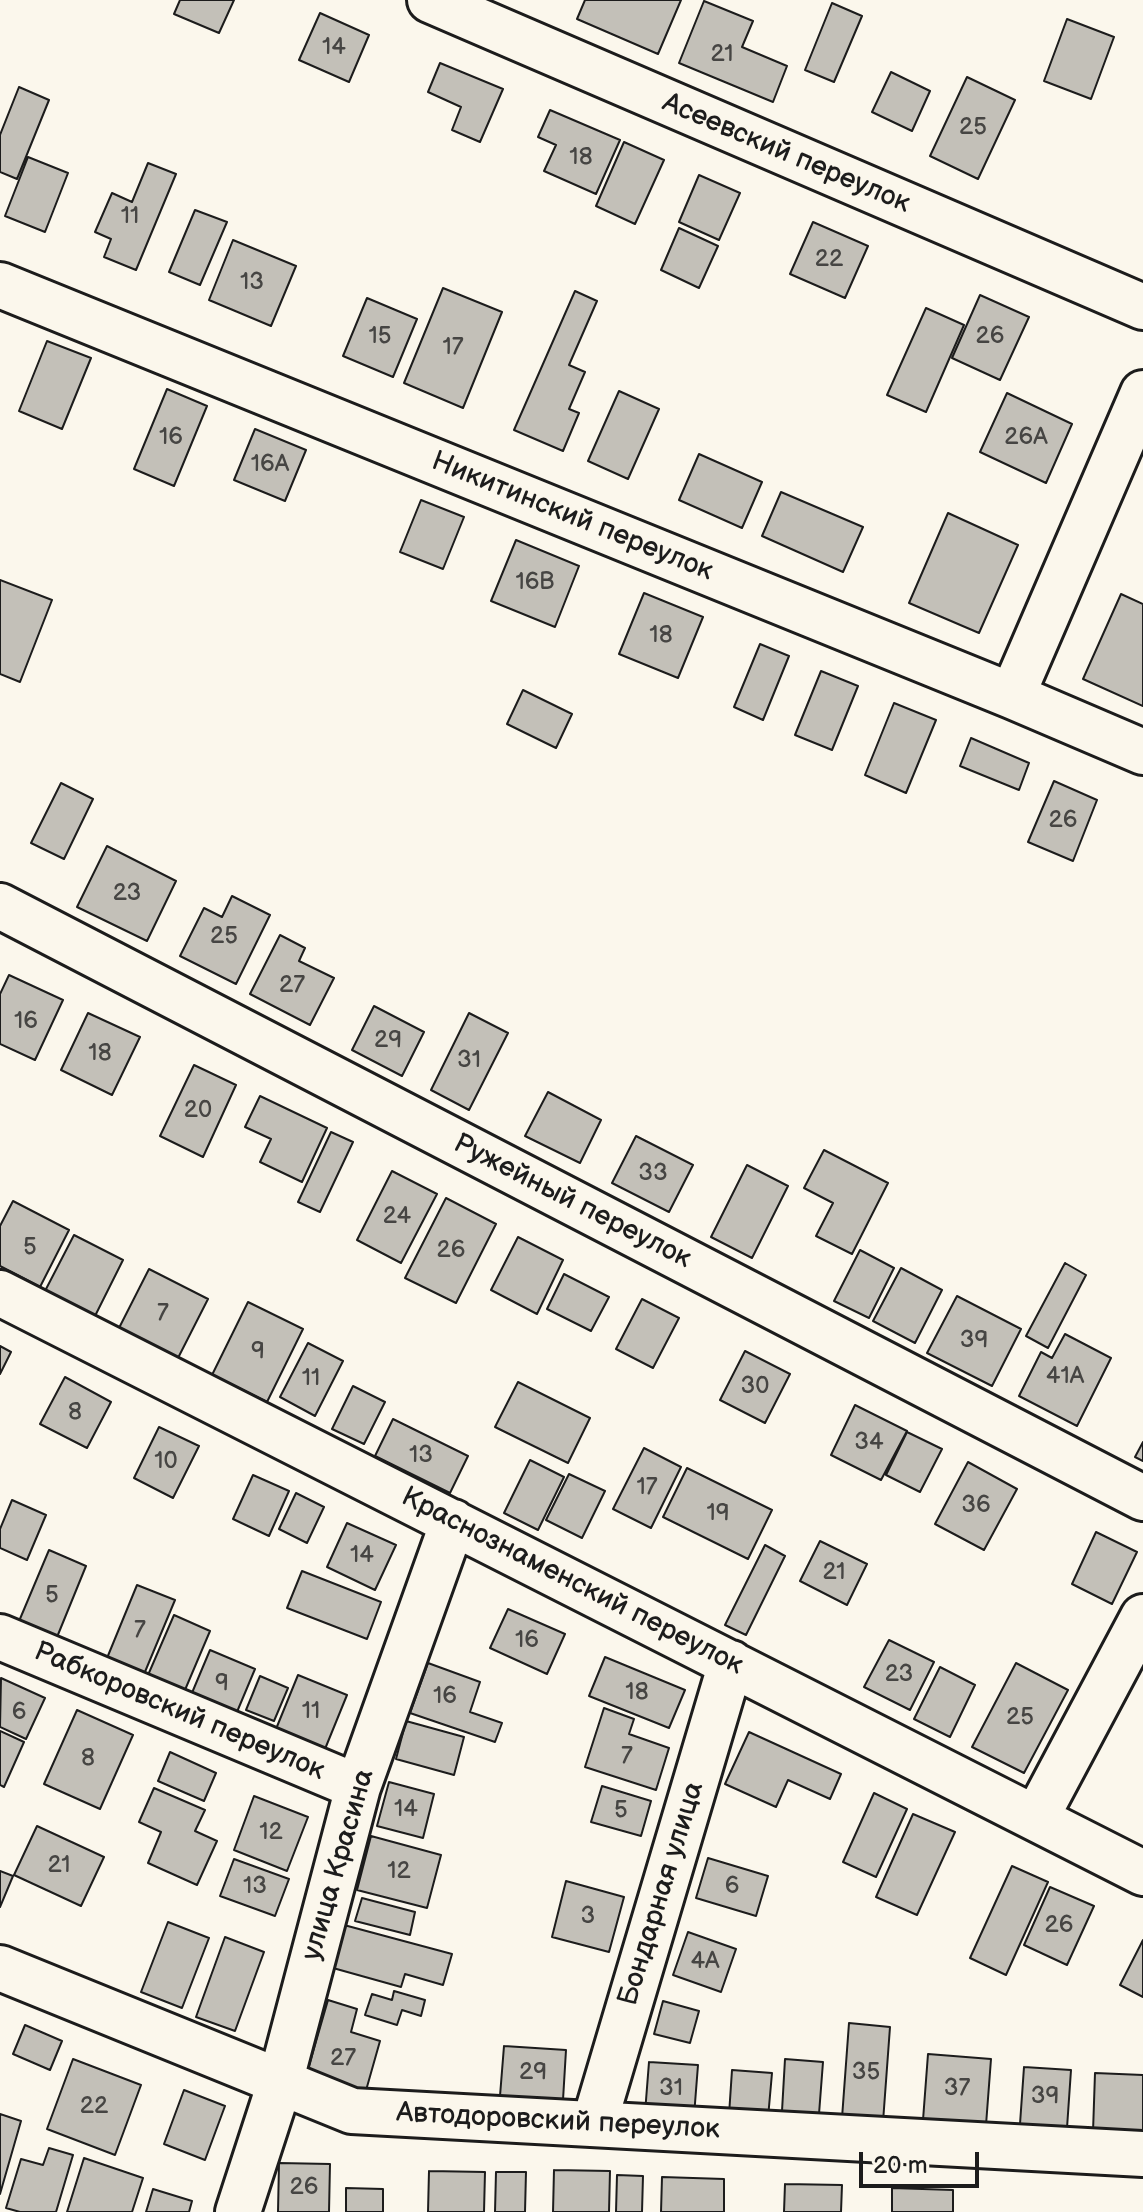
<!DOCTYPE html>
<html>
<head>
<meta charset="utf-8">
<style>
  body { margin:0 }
  #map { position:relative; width:1143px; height:2212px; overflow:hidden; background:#fbf7ec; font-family:"Balsamiq Sans",sans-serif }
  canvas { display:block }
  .scale { position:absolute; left:859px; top:2152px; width:120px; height:36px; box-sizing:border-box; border:4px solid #1c1c1c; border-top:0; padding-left:10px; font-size:24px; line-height:28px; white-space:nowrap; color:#1c1c1c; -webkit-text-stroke:6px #fbf7ec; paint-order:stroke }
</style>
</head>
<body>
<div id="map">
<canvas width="1143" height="2212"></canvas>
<div class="scale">20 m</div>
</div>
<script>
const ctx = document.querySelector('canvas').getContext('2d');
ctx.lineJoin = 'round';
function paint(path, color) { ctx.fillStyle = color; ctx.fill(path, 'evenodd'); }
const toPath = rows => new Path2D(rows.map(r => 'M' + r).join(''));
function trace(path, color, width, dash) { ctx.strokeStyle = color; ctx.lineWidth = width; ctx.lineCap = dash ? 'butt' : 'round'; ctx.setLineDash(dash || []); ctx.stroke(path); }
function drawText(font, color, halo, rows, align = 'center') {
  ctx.font = font + ' "Balsamiq Sans",sans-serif'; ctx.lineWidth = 6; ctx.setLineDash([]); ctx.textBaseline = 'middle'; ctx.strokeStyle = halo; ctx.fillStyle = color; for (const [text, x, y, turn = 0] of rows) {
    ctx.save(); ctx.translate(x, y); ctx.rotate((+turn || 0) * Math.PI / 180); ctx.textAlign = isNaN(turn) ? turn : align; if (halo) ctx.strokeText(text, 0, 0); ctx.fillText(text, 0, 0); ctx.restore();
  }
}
const building = toPath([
  [180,0,234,0,219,33,174,14,180,0],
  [585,0,681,0,658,54,577,19,585,0],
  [704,1,753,21,742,47,787,66,773,102,679,63,704,1],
  [832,3,862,16,834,82,805,70,832,3],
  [320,13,369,35,349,82,299,60,320,13],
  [1067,19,1114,37,1091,99,1044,81,1067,19],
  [440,63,503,89,480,142,452,130,461,107,428,92,440,63],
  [891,72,930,91,912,131,872,112,891,72],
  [967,77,1015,100,978,179,930,156,967,77],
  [19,87,49,100,17,179,0,172,0,135,19,87],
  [550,110,620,140,596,194,544,171,556,145,538,137,550,110],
  [624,142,664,160,635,224,596,206,624,142],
  [28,157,68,173,45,232,5,216,28,157],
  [148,163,176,174,136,270,104,257,111,239,95,232,112,193,132,202,148,163],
  [699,175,740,193,719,240,679,222,699,175],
  [195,210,227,222,200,285,169,272,195,210],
  [813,222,868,246,845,298,790,274,813,222],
  [679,228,718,246,699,288,661,270,679,228],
  [233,240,296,266,271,326,209,300,233,240],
  [443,288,502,312,463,408,404,383,443,288],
  [575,291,597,301,569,365,585,372,569,409,579,413,563,451,514,430,575,291],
  [980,295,1029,317,1000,380,952,358,980,295],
  [367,298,417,319,393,377,343,356,367,298],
  [926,308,964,325,926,412,887,395,926,308],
  [47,341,91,358,62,429,19,411,47,341],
  [167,389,207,406,174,486,134,469,167,389],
  [619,391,659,409,628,479,588,461,619,391],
  [1007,393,1072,424,1046,483,980,452,1007,393],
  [255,429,306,450,285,501,234,480,255,429],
  [699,454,762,482,742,528,679,500,699,454],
  [781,492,863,527,843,572,762,536,781,492],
  [421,500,464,517,443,569,400,552,421,500],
  [948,513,1018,545,979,633,909,603,948,513],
  [516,540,579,566,555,627,491,601,516,540],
  [0,580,52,600,20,682,0,674,0,580],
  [644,593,703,617,678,678,619,654,644,593],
  [1121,594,1143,604,1143,706,1083,679,1121,594],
  [760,644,789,656,763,720,734,707,760,644],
  [821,671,858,686,832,750,795,735,821,671],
  [523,690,572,714,556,748,507,724,523,690],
  [894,703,936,720,906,793,865,775,894,703],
  [971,738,1029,763,1019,790,960,766,971,738],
  [1054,781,1097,800,1073,861,1028,842,1054,781],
  [61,783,93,799,64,859,31,843,61,783],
  [107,846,176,881,147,941,77,907,107,846],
  [232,896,270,915,236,984,180,956,204,908,222,917,232,896],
  [280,935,305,948,299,961,334,978,310,1025,250,994,280,935],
  [9,975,63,1000,35,1060,0,1044,0,994,9,975],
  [374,1006,424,1032,402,1076,352,1050,374,1006],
  [88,1013,140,1037,112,1095,61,1070,88,1013],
  [469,1013,508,1033,469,1110,431,1090,469,1013],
  [194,1065,236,1085,203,1157,160,1136,194,1065],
  [548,1092,601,1120,580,1163,525,1136,548,1092],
  [260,1096,327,1128,302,1182,260,1162,271,1139,245,1127,260,1096],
  [331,1132,353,1142,320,1212,298,1202,331,1132],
  [636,1136,693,1165,669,1212,612,1183,636,1136],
  [824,1150,888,1183,852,1254,816,1236,833,1203,804,1188,824,1150],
  [747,1165,788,1186,752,1258,711,1237,747,1165],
  [392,1171,437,1194,401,1263,357,1240,392,1171],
  [446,1198,496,1224,456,1303,405,1278,446,1198],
  [13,1201,69,1230,40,1287,0,1266,0,1226,13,1201],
  [74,1235,123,1260,95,1316,45,1291,74,1235],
  [518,1237,563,1260,537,1314,491,1290,518,1237],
  [860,1250,894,1268,869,1318,834,1301,860,1250],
  [1065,1263,1086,1275,1048,1348,1026,1336,1065,1263],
  [901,1268,942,1290,915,1343,873,1321,901,1268],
  [149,1269,208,1299,178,1358,119,1328,149,1269],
  [564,1274,609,1297,591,1331,547,1309,564,1274],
  [957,1296,1021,1329,992,1386,927,1353,957,1296],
  [642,1299,679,1318,653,1368,616,1349,642,1299],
  [248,1302,303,1329,267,1402,212,1375,248,1302],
  [1065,1334,1111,1358,1077,1426,1019,1396,1041,1352,1052,1358,1065,1334],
  [308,1343,343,1361,315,1416,280,1397,308,1343],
  [0,1346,11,1352,0,1374,0,1346],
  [745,1351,790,1374,765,1423,720,1400,745,1351],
  [65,1377,111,1402,87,1448,40,1424,65,1377],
  [518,1382,590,1418,568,1463,495,1427,518,1382],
  [353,1386,385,1402,364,1444,332,1429,353,1386],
  [855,1405,907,1431,881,1480,831,1455,855,1405],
  [393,1419,468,1456,450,1493,375,1456,393,1419],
  [159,1427,199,1446,173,1498,134,1478,159,1427],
  [907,1432,942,1449,920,1492,886,1475,907,1432],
  [1143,1442,1143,1461,1135,1457,1143,1442],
  [644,1448,681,1467,651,1528,613,1509,644,1448],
  [530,1460,564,1477,538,1530,504,1513,530,1460],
  [968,1462,1017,1489,984,1550,935,1524,968,1462],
  [687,1468,772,1510,748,1559,663,1517,687,1468],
  [569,1474,605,1491,582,1538,546,1520,569,1474],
  [253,1475,289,1491,269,1536,233,1519,253,1475],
  [296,1493,324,1507,307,1543,279,1529,296,1493],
  [12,1500,46,1515,27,1560,0,1548,0,1529,12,1500],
  [347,1523,396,1545,375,1590,327,1567,347,1523],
  [1096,1532,1137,1552,1112,1604,1072,1584,1096,1532],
  [820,1541,867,1564,847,1605,800,1581,820,1541],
  [765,1545,785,1556,746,1635,725,1625,765,1545],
  [49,1550,86,1566,55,1642,17,1626,49,1550],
  [302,1571,381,1602,367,1639,287,1608,302,1571],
  [137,1585,175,1600,142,1679,105,1663,137,1585],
  [508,1609,565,1634,547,1674,490,1648,508,1609],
  [174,1615,210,1631,182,1697,145,1682,174,1615],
  [889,1640,934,1662,910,1710,864,1687,889,1640],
  [210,1650,255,1669,234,1719,189,1700,210,1650],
  [605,1657,685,1690,669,1728,589,1696,605,1657],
  [428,1663,480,1682,470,1712,502,1723,495,1742,410,1713,428,1663],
  [1016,1663,1068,1690,1024,1773,972,1747,1016,1663],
  [940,1667,975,1685,950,1737,914,1719,940,1667],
  [298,1675,347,1695,325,1749,276,1729,298,1675],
  [260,1676,288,1688,274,1721,246,1710,260,1676],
  [1,1678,45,1698,26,1739,0,1727,1,1678],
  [604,1708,634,1719,629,1734,669,1748,656,1790,585,1767,604,1708],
  [77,1710,133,1735,100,1809,44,1784,77,1710],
  [406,1721,464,1737,454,1775,396,1759,406,1721],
  [0,1731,24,1742,4,1787,0,1785,0,1731],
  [749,1732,841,1774,830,1799,788,1780,776,1807,725,1784,749,1732],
  [170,1752,216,1773,204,1801,158,1781,170,1752],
  [389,1782,434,1794,423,1838,377,1826,389,1782],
  [602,1786,651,1801,641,1836,591,1822,602,1786],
  [154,1788,205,1810,195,1831,217,1841,197,1885,148,1863,161,1832,139,1822,154,1788],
  [874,1793,907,1809,876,1877,843,1862,874,1793],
  [254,1796,308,1817,287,1871,234,1850,254,1796],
  [913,1814,955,1832,917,1915,876,1897,913,1814],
  [37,1826,104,1857,81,1906,14,1875,37,1826],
  [371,1836,441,1855,427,1908,357,1890,371,1836],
  [708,1858,768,1876,756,1916,696,1898,708,1858],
  [234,1859,289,1879,275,1916,220,1896,234,1859],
  [1012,1866,1048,1882,1006,1975,970,1958,1012,1866],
  [0,1871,13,1876,0,1907,0,1871],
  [566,1881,624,1897,609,1952,552,1937,566,1881],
  [1050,1887,1094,1906,1067,1965,1024,1945,1050,1887],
  [362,1898,415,1912,410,1935,355,1921,362,1898],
  [168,1922,209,1938,182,2008,141,1992,168,1922],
  [344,1925,452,1954,443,1985,405,1974,401,1987,333,1968,344,1925],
  [688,1932,736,1949,721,1992,673,1975,688,1932],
  [225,1937,264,1952,235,2031,196,2017,225,1937],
  [1143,1940,1143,1997,1120,1985,1143,1940],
  [394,1991,425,2000,421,2016,402,2010,397,2025,365,2015,372,1994,392,2000,394,1991],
  [328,2000,357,2009,351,2032,380,2041,365,2094,306,2076,328,2000],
  [663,2001,699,2011,690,2043,654,2034,663,2001],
  [849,2023,890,2027,883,2122,842,2118,849,2023],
  [25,2025,62,2041,50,2070,13,2054,25,2025],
  [504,2046,566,2050,563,2100,500,2096,504,2046],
  [928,2054,991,2059,986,2125,923,2120,928,2054],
  [73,2059,141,2085,115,2155,47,2129,73,2059],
  [785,2059,823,2062,819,2114,782,2111,785,2059],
  [649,2062,698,2065,694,2116,645,2113,649,2062],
  [1024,2067,1071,2070,1067,2128,1020,2124,1024,2067],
  [732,2070,772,2073,768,2118,729,2115,732,2070],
  [1095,2073,1143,2075,1143,2134,1093,2132,1095,2073],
  [184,2090,225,2106,205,2160,164,2144,184,2090],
  [0,2114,21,2121,0,2194,0,2114],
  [49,2148,73,2155,56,2212,20,2212,6,2208,21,2159,43,2165,49,2148],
  [84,2158,143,2178,132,2212,67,2212,84,2158],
  [279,2163,330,2164,329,2212,278,2212,279,2163],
  [554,2170,610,2171,609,2212,553,2212,554,2170],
  [429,2171,485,2172,484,2212,428,2212,429,2171],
  [496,2172,526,2172,525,2212,495,2212,496,2172],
  [617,2175,643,2176,642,2212,616,2212,617,2175],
  [662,2177,724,2179,724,2212,661,2212,662,2177],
  [785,2184,842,2185,841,2212,784,2212,785,2184],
  [346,2188,383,2189,383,2212,346,2212,346,2188],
  [892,2188,953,2190,953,2212,892,2212,892,2188],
  [153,2189,192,2201,189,2212,146,2212,153,2189]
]);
paint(building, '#c3c0b8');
trace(building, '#1c1c1c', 2);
const street = toPath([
  [430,0,1143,307],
  [0,285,1012,696,1143,752],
  [1012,696,1143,393],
  [0,906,1143,1498],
  [0,1293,1143,1873],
  [0,1637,358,1787],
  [1036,1818,1143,1617],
  [0,1968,352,2111,1143,2154],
  [594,2124,731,1663],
  [238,2212,280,2083,358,1787,453,1522]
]);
trace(street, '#1c1c1c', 50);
trace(street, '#fbf7ec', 44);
drawText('24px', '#464543', null, [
  ["14",334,48],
  ["21",722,55],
  ["25",973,128],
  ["18",581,158],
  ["11",130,217],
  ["22",829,260],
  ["13",252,283],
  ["15",380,337],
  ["26",990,337],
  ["17",453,348],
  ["16",171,438],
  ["26А",1026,438],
  ["16А",270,465],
  ["16В",535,583],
  ["18",661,636],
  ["26",1063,821],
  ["23",127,894],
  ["25",224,937],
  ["27",292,986],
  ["16",26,1022],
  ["29",388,1041],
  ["18",100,1054],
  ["31",469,1061],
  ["20",198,1111],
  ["33",653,1174],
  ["24",397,1217],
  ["5",30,1248],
  ["26",451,1251],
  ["7",163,1314],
  ["39",974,1341],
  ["9",258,1352],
  ["41А",1065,1377],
  ["11",311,1379],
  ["30",755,1387],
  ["8",75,1413],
  ["34",869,1443],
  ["13",421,1456],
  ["10",166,1462],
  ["17",647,1488],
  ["36",976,1506],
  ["19",718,1514],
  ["14",362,1556],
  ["21",834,1573],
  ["5",52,1596],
  ["7",140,1631],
  ["16",527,1641],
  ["23",899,1675],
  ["9",222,1684],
  ["18",637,1693],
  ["16",445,1697],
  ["11",311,1712],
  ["6",19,1713],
  ["25",1020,1718],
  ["7",627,1757],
  ["8",88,1759],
  ["14",406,1810],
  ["5",621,1811],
  ["12",271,1833],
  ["21",59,1866],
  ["12",399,1872],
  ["13",255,1887],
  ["6",732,1887],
  ["3",588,1917],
  ["26",1059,1926],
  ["4А",705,1962],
  ["27",343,2059],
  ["29",533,2073],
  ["35",866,2073],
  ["31",671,2089],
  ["37",957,2089],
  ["39",1045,2097],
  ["22",94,2107],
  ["26",304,2188]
]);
drawText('28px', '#1c1c1c', '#fbf7ec', [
  ["Асеевский переулок",786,154,23],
  ["Никитинский переулок",572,517,22],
  ["Ружейный переулок",572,1202,27],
  ["Краснознаменский переулок",572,1582,27],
  ["Рабкоровский переулок",179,1712,23],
  ["улица Красина",339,1865,-74],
  ["Бондарная улица",662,1894,-73],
  ["Автодоровский переулок",558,2122,3]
]);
</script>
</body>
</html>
